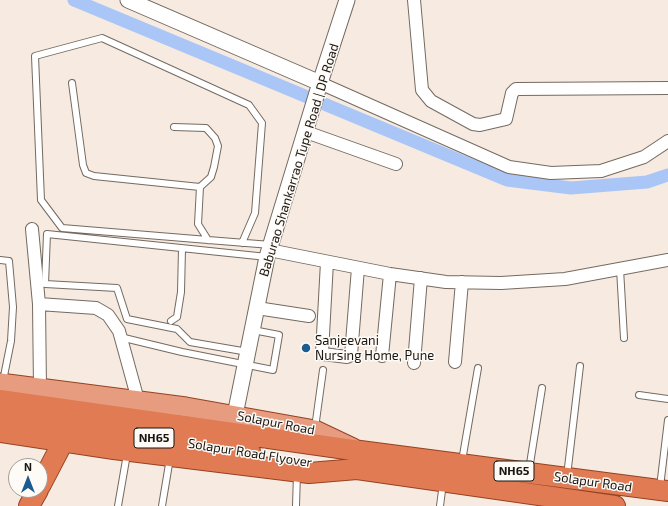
<!DOCTYPE html>
<html>
<head>
<meta charset="utf-8">
<style>
  body { margin:0 }
  #map { position:relative; width:668px; height:506px; overflow:hidden; background:#f7ebe1; font-family:"Exo 2",sans-serif }
  canvas { display:block }
  .north { position:absolute; left:8px; top:458px; width:40px; height:40px; box-sizing:border-box; background:#fefaf6; border:1px solid #a29e9a; border-radius:50%; rotate:0deg; font-size:11px; font-weight:700; line-height:16px; text-align:center; color:#191511 }
  .north::after { content:''; display:block; margin:auto; width:14px; height:18px; background:#1a5c91; clip-path:polygon(50% 0,100% 100%,50% 72%,0 100%) }
</style>
</head>
<body>
<div id="map">
<canvas width="668" height="506"></canvas>
<div class="north">N</div>
</div>
<script>
const ctx = document.querySelector('canvas').getContext('2d');
ctx.lineJoin = 'round';
const toPath = rows => new Path2D(rows.map(r => 'M' + r).join(''));
function trace(path, color, width, dash) { ctx.strokeStyle = color; ctx.lineWidth = width; ctx.lineCap = dash ? 'butt' : 'round'; ctx.setLineDash(dash || []); ctx.stroke(path); }
function drawText(font, color, halo, rows, align = 'center') {
  ctx.font = font + ' "Exo 2",sans-serif'; ctx.lineWidth = 3; ctx.setLineDash([]); ctx.textBaseline = 'middle'; ctx.strokeStyle = halo; ctx.fillStyle = color; for (const [text, x, y, turn = 0] of rows) {
    ctx.save(); ctx.translate(x, y); ctx.rotate((+turn || 0) * Math.PI / 180); ctx.textAlign = isNaN(turn) ? turn : align; if (halo) ctx.strokeText(text, 0, 0); ctx.fillText(text, 0, 0); ctx.restore();
  }
}
trace(toPath([
  [74,0,507,180,571,188,647,182,668,175]
]), '#aac6f6', 13);
const service = toPath([
  [72,83,83,165,86,173,94,176,200,187,198,224,208,240],
  [174,127,206,128,215,138,218,146,214,167,211,177,200,187],
  [242,243,255,213,262,123,249,105,102,38,35,56,41,200,62,228,208,240,271,245],
  [0,260,9,261,13,307,11,341,3,381],
  [620,269,624,338],
  [171,321,177,317,181,292,182,249],
  [120,337,182,352,273,370,279,335,253,330],
  [248,352,190,342,177,329,127,319,117,288,45,284,47,234,267,257],
  [639,395,668,399],
  [315,428,323,370],
  [462,461,478,368],
  [529,470,542,388],
  [567,476,580,366],
  [660,487,668,420],
  [118,506,127,454],
  [162,506,170,458],
  [296,506,297,473],
  [440,506,443,483]
]);
const minor = toPath([
  [414,0,422,90,431,101,473,124,480,125,506,119,512,93,516,89,668,88],
  [320,83,509,167,551,173,601,171,644,157,668,141],
  [306,132,396,164],
  [32,229,39,304,40,388],
  [269,250,390,274,446,282,501,283,565,279,668,260],
  [327,262,322,353,323,354,347,357,351,355,358,268],
  [39,304,96,308,108,315,119,331,138,400],
  [257,308,309,316],
  [382,356,390,274],
  [455,362,462,282],
  [414,363,421,278]
]);
const tertiary = toPath([
  [128,0,320,83],
  [235,415,267,257,320,83,347,0]
]);
const primary = toPath([
  [0,383,186,407,315,430,353,448]
]);
const trunk = toPath([
  [0,400,360,451,668,491],
  [0,415,250,452],
  [0,432,114,449,309,473,357,469,615,506],
  [40,486,63,442],
  [29,506,38,490]
]);
trace(service, '#746a61', 8);
trace(minor, '#746a61', 14);
trace(tertiary, '#746a61', 17);
trace(primary, '#954221', 21);
trace(trunk, '#954221', 22);
trace(service, '#fff', 6);
trace(minor, '#fff', 12);
trace(tertiary, '#fff', 15);
trace(primary, '#e89c7f', 19);
trace(trunk, '#e07b54', 20);
for (const [x, y, r, color] of [
  [306,348,5,"#1a5c91"]
]) { const dot = new Path2D(); dot.arc(x, y, r, 0, 2 * Math.PI); ctx.fillStyle = color; ctx.fill(dot); trace(dot, '#fefaf6', 1.5); }
for (const [x, y, w] of [
  [154,438,40],
  [514,471,40]
]) { const box = new Path2D(); box.roundRect(x - w / 2, y - 10, w, 20, 3); ctx.fillStyle = '#fefaf6'; ctx.fill(box); trace(box, '#191511', 1); }
drawText('bold 12px', '#191511', null, [
  ["NH65",154,438],
  ["NH65",514,471]
]);
drawText('13px', '#191511', '#fefaf6', [
  ["Baburao Shankarrao Tupe Road | DP Road",299,160,-73],
  ["Solapur Road",276,423,11],
  ["Solapur Road Flyover",250,453,9],
  ["Solapur Road",593,482,8]
]);
drawText('13px', '#191511', '#fefaf6', [
  ["Sanjeevani",315,341],
  ["Nursing Home, Pune",315,356]
], 'left');
</script>
</body>
</html>
